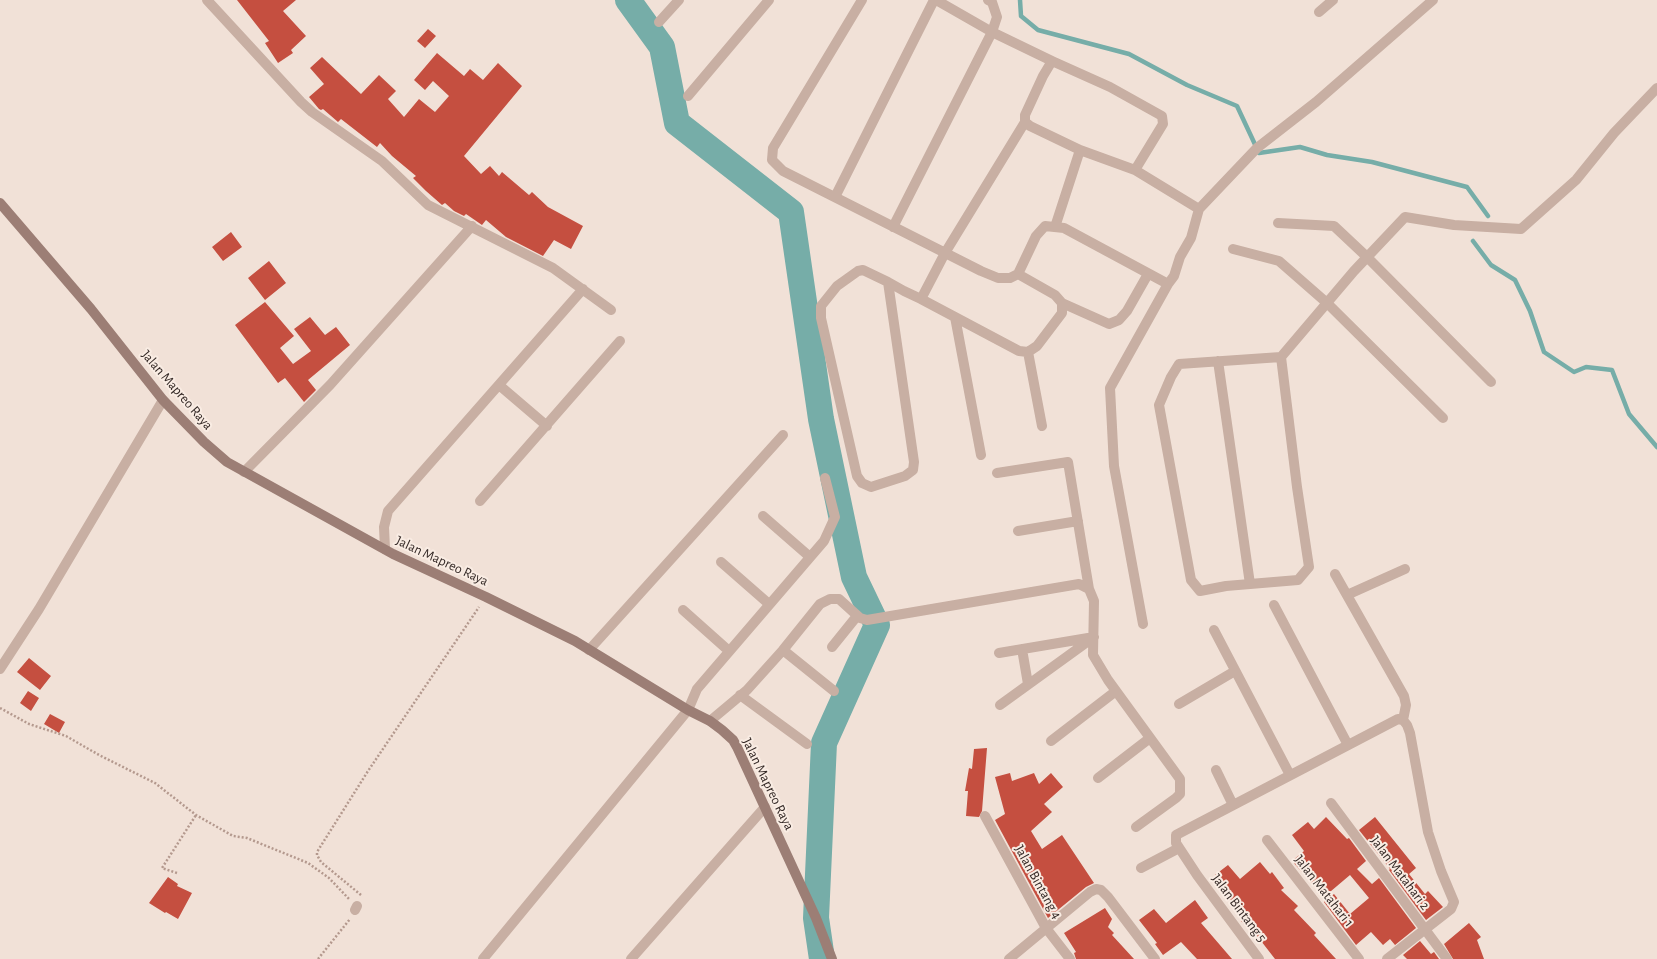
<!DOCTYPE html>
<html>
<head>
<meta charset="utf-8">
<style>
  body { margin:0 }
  canvas { display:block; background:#f1e1d7 }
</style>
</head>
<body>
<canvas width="1657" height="959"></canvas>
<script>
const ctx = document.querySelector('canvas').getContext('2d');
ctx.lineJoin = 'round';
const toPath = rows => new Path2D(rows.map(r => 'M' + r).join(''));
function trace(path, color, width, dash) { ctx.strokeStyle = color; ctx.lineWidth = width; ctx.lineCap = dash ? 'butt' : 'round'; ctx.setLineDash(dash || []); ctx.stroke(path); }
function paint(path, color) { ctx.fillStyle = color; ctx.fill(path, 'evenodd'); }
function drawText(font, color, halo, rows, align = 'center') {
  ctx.font = font + ' "Alegreya Sans",sans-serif'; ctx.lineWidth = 4; ctx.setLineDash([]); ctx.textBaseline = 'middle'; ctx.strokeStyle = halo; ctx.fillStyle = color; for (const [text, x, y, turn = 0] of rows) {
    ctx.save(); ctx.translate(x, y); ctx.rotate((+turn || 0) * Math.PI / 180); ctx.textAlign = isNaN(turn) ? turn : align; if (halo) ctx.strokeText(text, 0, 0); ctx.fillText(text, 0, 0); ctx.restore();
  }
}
trace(toPath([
  [1020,0,1021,16,1038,30,1129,54,1187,85,1237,106,1259,153,1300,147,1327,155,1372,162,1467,187,1488,216],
  [1473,241,1491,265,1515,280,1530,311,1544,352,1574,372,1586,367,1612,370,1629,414,1657,447]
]), '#76ada8', 4.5);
trace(toPath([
  [628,0,662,47,677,123,791,212,821,419,854,577,877,625,824,743,816,918,822,959]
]), '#76ada8', 26);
paint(toPath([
  [237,0,296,0,283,11,306,36,291,50,293,53,278,63,265,43,269,41],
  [428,29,436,36,425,48,417,41],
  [437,53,464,76,470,69,483,80,498,63,522,86,464,156,481,174,490,166,499,176,502,172,529,195,532,192,548,207,583,226,571,249,554,240,543,256,506,237,486,220,482,225,466,214,464,216,454,211,445,203,442,205,426,191,413,178,416,176,392,156,380,143,377,147,341,119,338,122,323,109,321,110,319,109,309,97,324,84,310,68,322,57,361,94,379,75,396,91,388,99,404,117,419,99,435,112,449,96,433,81,425,90,414,80],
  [231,232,242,247,223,261,212,247],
  [269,261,286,283,265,300,248,278],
  [265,302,294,336,280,348,293,364,311,351,294,329,310,317,325,335,336,327,350,345,308,380,316,390,304,402,285,378,278,383,235,325],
  [29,658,51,676,40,690,17,672],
  [28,691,39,698,31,711,20,703],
  [50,714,65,722,59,733,44,724],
  [987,748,982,811,979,817,966,816,968,791,965,791,969,768,972,769,974,749],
  [1010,773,1012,781,1034,773,1039,784,1051,773,1063,787,1044,804,1052,812,1031,831,1042,849,1062,835,1094,883,1086,887,1048,918,995,820,1005,814,995,777],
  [1326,817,1347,839,1349,838,1366,861,1357,869,1372,884,1379,878,1416,928,1395,945,1390,939,1383,945,1371,932,1356,945,1324,902,1334,894,1350,914,1369,898,1350,875,1324,897,1292,861,1304,851,1292,835,1308,822,1314,829],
  [1375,817,1416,868,1409,874,1425,894,1428,891,1443,907,1426,920,1389,870,1390,869,1359,830],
  [1260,862,1270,874,1272,872,1284,888,1281,890,1298,906,1294,910,1316,933,1314,935,1336,959,1275,959,1251,928,1249,930,1241,921,1245,918,1230,899,1233,896,1215,875,1228,865,1240,879],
  [168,877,178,884,177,886,192,893,178,919,166,912,165,913,149,903],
  [1195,900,1208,918,1201,923,1232,959,1197,959,1181,942,1163,955,1155,944,1157,943,1139,920,1154,909,1166,923],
  [1105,908,1112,919,1108,927,1114,933,1112,935,1134,959,1076,959,1074,953,1076,952,1064,933],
  [1469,923,1481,937,1477,940,1484,959,1453,959,1444,944],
  [1420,941,1431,954,1434,952,1439,959,1407,959,1403,955]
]), '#c54f40');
trace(toPath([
  [0,708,29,724,66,736,99,755,155,783,196,815,233,836,247,838,308,863,329,878,349,899],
  [177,873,162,868,196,815],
  [361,895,321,862,317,855,317,852,368,771,479,607],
  [318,959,350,919]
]), '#b4998e', 2.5, [2, 2]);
trace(toPath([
  [207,0,301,102,312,112,382,161,428,205,553,268,611,310],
  [862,0,773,148,772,160,783,171,981,271,998,278,1010,278,1018,274,1036,236,1045,226,1064,228,1168,284,1174,276,1180,257,1191,238,1199,209,1257,148,1316,102,1433,0],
  [936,0,992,32,1052,61,1043,76,1025,115,1025,122,1030,126,1080,150,1055,227],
  [1319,12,1333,0],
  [659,22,679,0],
  [1052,61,1110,87,1162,116,1163,124,1135,170],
  [688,96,769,0],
  [1080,150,1135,170,1199,209],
  [835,197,934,0],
  [1278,223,1334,226,1367,257,1491,382],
  [893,227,992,32,997,17,992,2,988,0],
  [1233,249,1279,261,1327,303,1443,418],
  [1018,274,1055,295,1062,303,1109,324,1119,320,1127,311,1148,274],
  [888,282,914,462,913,470,905,476,871,487,862,483,857,476,821,318,821,306,837,286,858,271,863,270,888,282,904,291,921,299,945,253,1025,122],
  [921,299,1019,351,1028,352,1037,346,1062,313,1062,303],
  [955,317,981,455],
  [1028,352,1042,426],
  [1281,357,1297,487,1309,567,1298,580,1226,586,1200,591,1191,580,1159,405,1171,377,1179,364,1281,357,1354,271,1405,217,1454,225,1521,229,1576,180,1614,133,1657,88],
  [1218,361,1250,584],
  [499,385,547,426],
  [244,472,330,385,472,226],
  [997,473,1068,462,1089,589],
  [480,501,620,341],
  [763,516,810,557],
  [1018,531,1078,521],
  [385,549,384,527,388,511,583,289],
  [721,562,769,604],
  [1335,574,1404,696,1406,705,1403,720],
  [1347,595,1405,569],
  [1274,605,1348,745],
  [683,610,729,651],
  [1143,624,1114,466,1110,388,1168,284],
  [1214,630,1290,775],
  [832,647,857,616],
  [1022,649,1028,684],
  [589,650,783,435],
  [783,650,834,691],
  [999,653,1094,637,1000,705],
  [0,669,39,609,163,400],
  [740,695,807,744],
  [1179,704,1235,671],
  [710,721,747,690,783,650,820,604,830,599,839,599,860,618,867,620,1079,584,1089,589,1094,601,1093,655,1108,680,1180,779,1180,794,1176,798,1136,827],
  [1051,741,1116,691],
  [1216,770,1233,805],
  [1098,778,1150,738],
  [1331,803,1447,959],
  [985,816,1046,928,1070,959],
  [1267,840,1359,959],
  [1141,868,1179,848],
  [355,910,357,906],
  [483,959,688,710,697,689,824,541,835,517,825,478],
  [631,959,765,807],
  [1009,959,1090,892,1096,889,1101,890,1108,897,1155,959],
  [1259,959,1197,875,1176,843,1176,835,1398,719,1403,720,1407,725,1410,733,1428,832,1441,871,1454,902,1451,909,1387,959]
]), '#c8afa3', 10);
trace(toPath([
  [0,203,91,309,163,400,204,442,227,462,393,554,486,597,575,641,688,710,710,721,722,730,733,740,737,747,816,918,832,959]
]), '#9c7e75', 10);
drawText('14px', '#332825', '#f9ece3', [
  ["Jalan Mapreo Raya",177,390,49],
  ["Jalan Mapreo Raya",442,561,25],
  ["Jalan Mapreo Raya",768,784,64],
  ["Jalan Matahari 2",1400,873,53],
  ["Jalan Bintang 4",1038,882,61],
  ["Jalan Matahari 1",1324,891,52],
  ["Jalan Bintang 5",1239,908,53]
]);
</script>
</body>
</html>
